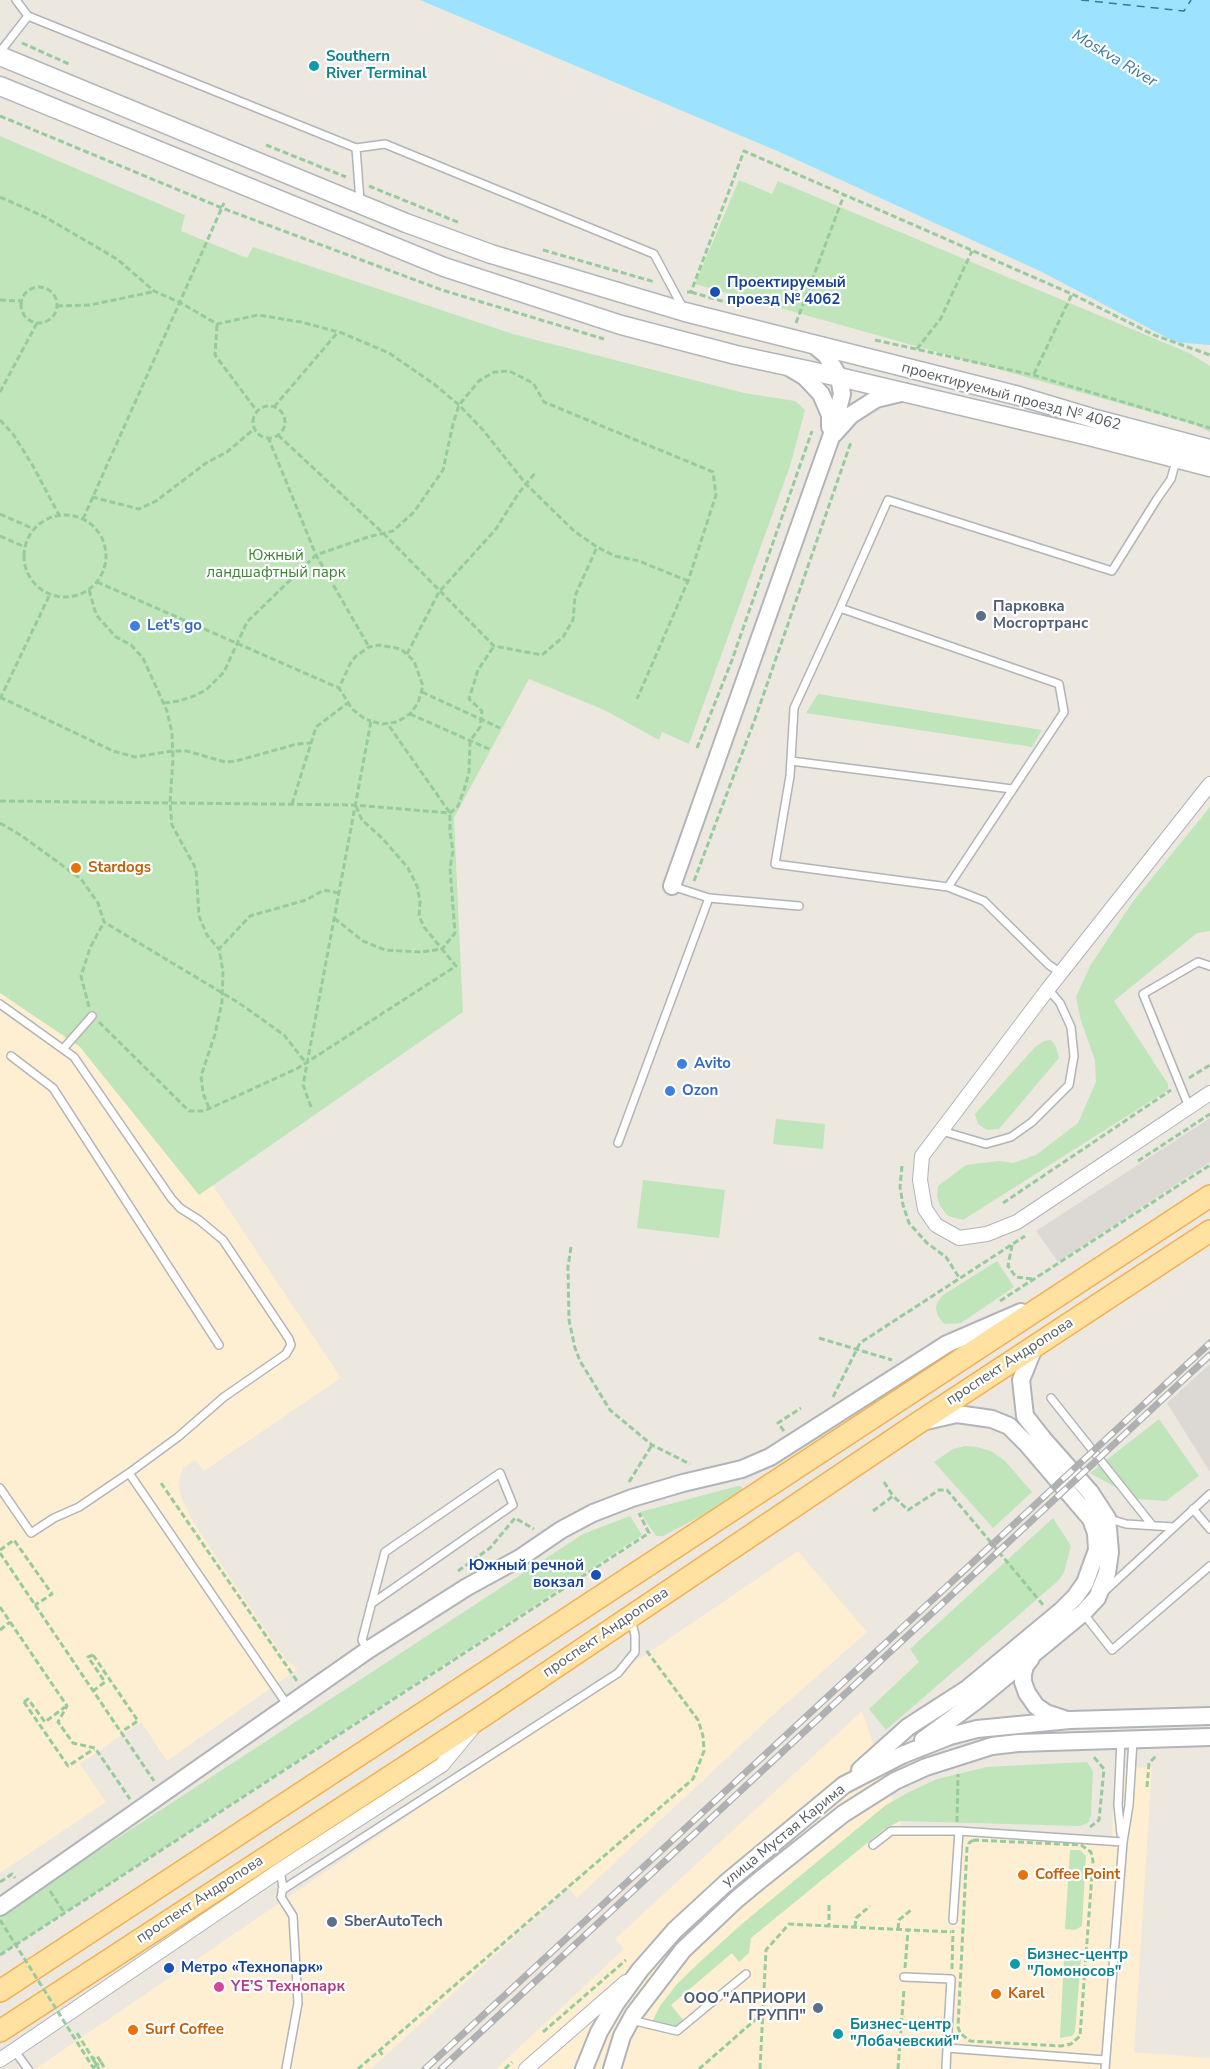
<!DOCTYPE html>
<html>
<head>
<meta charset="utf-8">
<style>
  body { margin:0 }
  canvas { display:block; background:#ece7df }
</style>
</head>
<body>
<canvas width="1210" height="2069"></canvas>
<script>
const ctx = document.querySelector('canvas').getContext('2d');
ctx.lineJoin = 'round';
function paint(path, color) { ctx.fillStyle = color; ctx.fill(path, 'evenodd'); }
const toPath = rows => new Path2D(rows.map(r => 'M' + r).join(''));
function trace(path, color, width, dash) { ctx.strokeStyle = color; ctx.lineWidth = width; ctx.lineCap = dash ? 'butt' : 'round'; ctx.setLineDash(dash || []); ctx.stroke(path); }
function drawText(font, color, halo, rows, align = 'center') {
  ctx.font = font + ' "Nunito Sans",sans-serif'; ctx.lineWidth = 4.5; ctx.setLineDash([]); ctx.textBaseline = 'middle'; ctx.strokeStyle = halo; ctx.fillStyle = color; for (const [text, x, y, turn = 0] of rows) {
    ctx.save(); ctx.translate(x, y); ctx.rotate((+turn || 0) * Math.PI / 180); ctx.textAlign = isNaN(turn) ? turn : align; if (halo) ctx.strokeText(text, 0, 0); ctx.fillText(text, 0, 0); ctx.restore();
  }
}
paint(toPath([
  [0,156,207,242,659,740,604,710,529,679,454,818,463,1012,212,1184,341,1378,204,1471,195,1460,183,1468,178,1483,181,1496,190,1516,218,1560,286,1660,298,1669,167,1761,141,1722,80,1764,106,1802,0,1873],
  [798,1551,867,1632,771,1717,577,1898,568,1888,371,2069,35,2069],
  [862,1711,902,1828,1112,1841,1114,1769,1152,1767,1134,2052,1210,2058,1210,2069,496,2069,624,1949,615,1939]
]), '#feeed2');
paint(toPath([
  [1210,1118,1210,1162,1058,1262,1036,1231],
  [1210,1364,1210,1472,1167,1403]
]), '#dcd9d4');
paint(toPath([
  [0,136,185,215,181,231,247,258,253,247,513,334,744,393,795,401,805,410,790,466,689,744,662,732,659,740,604,710,529,679,454,818,463,1012,199,1195,80,1047,0,993],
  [739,180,772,194,778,181,1189,353,1210,366,1210,432,1193,424,695,284],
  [818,694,1042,730,1032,747,806,713],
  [1210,807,1210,931,1197,933,1114,1001,1168,1084,1168,1090,963,1220,948,1216,940,1206,937,1196,938,1186,966,1165,999,1161,1013,1163,1036,1155,1078,1123,1096,1082,1095,1060,1081,1021,1076,997,1090,966,1134,900],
  [1051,1040,1056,1047,1059,1058,999,1129,987,1130,978,1124,975,1114,1035,1047,1044,1041],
  [776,1119,825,1124,823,1149,773,1144],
  [643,1180,725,1190,719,1238,637,1228],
  [997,1261,1014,1287,961,1323,944,1324,938,1316,936,1309,937,1303,943,1295],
  [1159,1419,1199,1476,1166,1501,1137,1499,1090,1473],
  [965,1446,977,1447,991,1451,1005,1461,1032,1492,993,1528,934,1462,953,1449],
  [738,1486,742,1487,742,1490,703,1515,663,1536,656,1536,640,1512],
  [630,1516,642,1535,0,1955,0,1915,583,1534],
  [1053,1518,1071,1546,1064,1572,1059,1580,886,1730,869,1709,919,1662,910,1649],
  [1087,1762,1093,1771,1091,1816,1088,1823,1079,1826,900,1821,883,1830,751,1938,749,1953,739,1962,732,1953,671,2005,684,2021,676,2027,652,2022,660,2006,677,1984,702,1960,743,1923,886,1805,909,1792,937,1779,987,1767],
  [1070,1850,1080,1850,1086,1856,1082,1926,1075,1930,1065,1929],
  [1064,1958,1081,1959,1075,2032,1072,2036,1060,2038]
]), '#c1e5bb');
paint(toPath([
  [420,0,1210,0,1210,345,1175,342,1042,272,782,153]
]), '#9de2ff');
trace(toPath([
  [1081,0,1184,11,1191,0]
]), '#3479a0', 1.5, [8, 6]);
const service = toPath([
  [16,0,28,16,356,148,360,201],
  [0,52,28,16],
  [356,148,385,144,654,254,683,308],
  [840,608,794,708,790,776,775,864,948,887,1064,712,1059,684,840,608,888,500,1112,571,1157,499,1171,479,1176,461],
  [791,761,1012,789],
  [948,887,984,901,1049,965,1061,973],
  [709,898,799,906],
  [0,1004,74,1057,171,1198,180,1208,199,1220,223,1240,289,1339,291,1345,286,1354,224,1397,178,1437,129,1473,79,1507,54,1518,31,1533,0,1488],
  [63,1049,92,1016],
  [11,1056,53,1088,219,1345],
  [1189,1107,1143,994,1198,962,1210,966],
  [942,1131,986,1144,1011,1137,1032,1122,1069,1085,1074,1056,1071,1027,1060,1003,1048,989],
  [618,1143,709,898,672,886],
  [1051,1398,1152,1525],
  [129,1473,288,1706],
  [1193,1509,1210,1529],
  [1107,1518,1126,1524,1173,1527],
  [1106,1590,1210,1494],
  [1083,1613,1112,1650,1210,1566],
  [367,1649,362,1640,385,1552,500,1473,513,1505,371,1604],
  [1121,1740,1118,1805,1121,1834],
  [873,1845,891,1831,959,1831],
  [280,1870,283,1888,281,1897,293,1916,298,2003,286,2069],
  [282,1890,618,1673,635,1652,635,1635,631,1619],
  [953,1920,959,1831,1123,1842],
  [904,1977,951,1979,947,2048,1105,2060],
  [631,2020,677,2031,746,1974],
  [14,2050,28,2069],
  [946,2069,947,2048],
  [1105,2069,1123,1842,1129,1805,1133,1740]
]);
const minor = toPath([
  [1210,784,1048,989,922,1156,920,1180,925,1209,936,1225,959,1238,987,1234,1017,1222,1210,1093],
  [0,2060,280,1870,442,1765,471,1730],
  [526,2069,626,1982]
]);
const tertiary = toPath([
  [790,368,805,377,821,394,830,415,830,427],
  [834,434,851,415,876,399,905,392],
  [672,886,831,437,842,394,839,377,826,355,813,344],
  [1031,1658,1025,1666,1023,1674,1023,1682,1027,1693,1036,1706,1046,1713,1064,1719],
  [923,1740,976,1701,1083,1613,1097,1598,1107,1573,1110,1552,1107,1518,1090,1492,1044,1440,1025,1416,1021,1380,1035,1345],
  [860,1770,908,1727,967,1689,1061,1611,1075,1597,1085,1583,1097,1550,1096,1533,1091,1519,1027,1444,1009,1426,992,1419,957,1414,926,1421],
  [0,1907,368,1650,467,1587,520,1558,561,1530,593,1513,632,1498,683,1483,742,1469,770,1457,947,1344,1021,1312],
  [584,2069,599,2032,616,2003,640,1970,675,1930,726,1883,844,1785,902,1755,950,1736,977,1729,1070,1720,1210,1716],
  [612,2069,622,2036,634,2014,683,1950,737,1899,760,1880,843,1814,895,1781,926,1767,992,1746,1018,1743,1210,1737]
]);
const secondary = toPath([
  [0,56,406,223,491,254,685,312,1019,396,1099,420,1210,449],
  [0,86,444,267,621,325,736,355,839,377,1089,436,1210,467]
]);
const primary = toPath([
  [0,1991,1210,1196],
  [0,2031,483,1716,918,1423,1210,1231]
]);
trace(service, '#b1b4b8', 10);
trace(minor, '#b1b4b8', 16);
trace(tertiary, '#b1b4b8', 20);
trace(secondary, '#b1b6bb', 21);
trace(primary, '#f4af51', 24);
trace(toPath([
  [22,43,71,65],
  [0,116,222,208,442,290,604,339],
  [266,145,346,177],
  [369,186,460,223],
  [0,197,45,217,117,259,154,291,181,303,217,324,258,315,301,322,342,333,389,353,434,384,459,405,483,430,526,484,574,531,597,547,615,556,639,561,688,581],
  [543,250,655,282],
  '21 305a18 18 0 1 1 36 0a18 18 0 1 1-36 0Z',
  [687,292,691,292,744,151,1072,294,1154,335,1210,355],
  [691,292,732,304],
  [0,300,21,301],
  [57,306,90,305,152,292],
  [796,323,844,195],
  [217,325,215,355,257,411],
  [875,340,1033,375,1210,428],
  [917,349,941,318,972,251],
  [1034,374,1072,294],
  [0,392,37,323],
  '253 422a16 16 0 1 1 32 0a16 16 0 1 1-32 0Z',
  [274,407,338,332],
  [0,420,13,434,33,466,59,515],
  [278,435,384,534,494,646,542,655,563,637,573,620,575,596,597,547],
  [268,437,316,555,369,647],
  [92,497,139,509,156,501,206,463,227,452,254,429],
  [0,514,34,529],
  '24 556a41 41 0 1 1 82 0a41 41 0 1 1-82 0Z',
  [83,519,224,203],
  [0,536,25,547],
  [97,582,339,688],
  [89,590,95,611,98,617,116,637,131,645,143,658,167,711,172,733,173,759,170,803,172,825,196,869,199,916,207,935,219,949],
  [407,654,439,592,496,529,518,494,535,473],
  [422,692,500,728],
  [0,697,113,751,135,757,172,751,187,751,225,762,236,761,297,744,311,743],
  [0,699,50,594],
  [164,703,179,701,194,696,206,690,224,672,247,622,316,555,368,537,393,531,414,512,443,470,453,424,459,405,479,381,494,372,509,371,533,383,544,402,713,472,716,495,688,581,637,699],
  [410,714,489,749],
  [697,748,732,660,812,431],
  [0,801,355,805,450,813,458,806,464,790,469,772,470,741,480,727,482,711,469,699,478,670,494,646],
  [292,804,316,727,349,702],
  [356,806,362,820,383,839,408,868,417,886,420,901,419,916,424,927,442,949,455,933,450,868,453,851,450,833,450,813,387,723],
  [0,823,22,836,81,879,98,903,104,922,239,1003,284,1035,306,1063],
  [694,881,755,719,851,442],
  [89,1007,81,976,90,948,104,922],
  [99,1022,189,1111,204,1111,298,1068,456,966,442,949,421,952,385,950,363,941,334,918],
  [1189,1078,1210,1065],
  [311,1107,303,1085,371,721,382,724,397,722,410,714,418,703,423,686,414,661,401,649,379,645,369,647,356,656,351,662,339,688,352,709,365,719,371,721],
  [209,1108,203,1093,201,1076,215,1034,222,1002,223,971,219,949,250,916,306,900,324,890,339,893],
  [1138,1161,1210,1114],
  [902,1166,900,1187,903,1205,909,1223,927,1243,946,1257,960,1279],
  [1003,1203,1171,1090],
  [1012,1245,1008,1266,1016,1277,1033,1279],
  [571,1247,568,1267,569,1320,575,1348,580,1361,610,1410,652,1445,690,1464],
  [1000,1301,1210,1165],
  [819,1338,892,1360],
  [833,1397,860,1343,1025,1236],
  [784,1431,778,1423,801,1408],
  [629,1482,652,1445],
  [884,1482,893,1496],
  [161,1483,297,1681],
  [873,1511,893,1496,908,1510,939,1490,947,1490,1044,1606],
  [0,1550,14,1540,52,1594,35,1605],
  [0,1553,154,1781],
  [458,1571,490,1548,515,1518,534,1529],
  [0,1607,67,1706,58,1722,73,1743,95,1748,130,1799],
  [0,1630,10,1622],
  [93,1655,138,1721,121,1732],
  [93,1655,88,1657,105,1682,93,1691],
  [24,1702,68,1766,94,1749],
  [24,1702,28,1699,45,1722,65,1707],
  [1147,1787,1149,1763,1157,1755],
  [957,1822,958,1774],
  [1090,1827,1099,1820,1104,1769,1093,1756],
  [973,1840,1081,1845,1091,1852,1093,1861,1080,2036,1071,2044,1061,2046,970,2041,960,2033,958,2027,967,1848,969,1843,973,1840],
  [0,1882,12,1874,15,1878],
  [50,1891,64,1912],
  [829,1905,829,1927],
  [855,1927,856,1918,870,1906],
  [898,1929,899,1920,911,1910],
  [0,1955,649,1533,639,1513],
  [905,1968,908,1930],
  [952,1969,953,1930],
  [543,2032,626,1960],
  [77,2033,93,2059,97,2056],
  [379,2050,384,2057],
  [93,2059,99,2069],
  [101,2062,105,2069],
  [358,2069,693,1779,704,1751,703,1736,698,1720,646,1650],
  [505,2069,512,2062],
  [699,2069,763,2013],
  [760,2069,766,1950,789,1924,951,1932],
  [898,2069,904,1989]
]), '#97cb9d', 3, [6, 3]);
trace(service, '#fff', 7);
trace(minor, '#fff', 14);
trace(tertiary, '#fff', 16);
trace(secondary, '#fff', 18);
trace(primary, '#ffe2a2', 21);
const rail = toPath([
  [425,2069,1210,1343],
  [441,2069,1210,1355]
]);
trace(rail, '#afb0b1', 7);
trace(rail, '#fff', 4.5, [14]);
trace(toPath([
  [0,1920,94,2069],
  [94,2067,101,2062,97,2056]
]), '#97cb9d', 3, [6, 3]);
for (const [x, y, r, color] of [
  [314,66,6,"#0f9aa8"],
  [715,292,6,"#1a4fb4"],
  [981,616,6,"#5c6f8a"],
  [135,626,6,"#3f7fe0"],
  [76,868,6,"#e8710a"],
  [682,1064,6,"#3f7fe0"],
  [670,1091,6,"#3f7fe0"],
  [596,1575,6,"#1a4fb4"],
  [1023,1875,6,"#e8710a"],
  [332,1922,6,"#5c6f8a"],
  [1015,1964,6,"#0f9aa8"],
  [169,1968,6,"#1a4fb4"],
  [219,1987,6,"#d1479c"],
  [996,1994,6,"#e8710a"],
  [818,2008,6,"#5c6f8a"],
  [133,2030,6,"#e8710a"],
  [838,2034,6,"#0f9aa8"]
]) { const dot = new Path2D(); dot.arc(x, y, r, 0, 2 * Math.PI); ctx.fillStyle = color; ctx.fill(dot); trace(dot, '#fff', 2); }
drawText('bold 15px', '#0d838f', '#fff', [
  ["Southern",326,57],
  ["River Terminal",326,74],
  ["Бизнес-центр",1027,1955],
  ["\"Ломоносов\"",1027,1972],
  ["Бизнес-центр",850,2025],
  ["\"Лобачевский\"",850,2042]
], 'left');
drawText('bold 15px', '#164399', '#fff', [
  ["Проектируемый",727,283],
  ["проезд № 4062",727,300],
  ["Южный речной",584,1566,"right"],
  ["вокзал",584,1583,"right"],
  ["Метро «Технопарк»",181,1968]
], 'left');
drawText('15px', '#585e61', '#fff', [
  ["проектируемый проезд № 4062",1011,397,15],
  ["проспект Андропова",1010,1362,-33],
  ["проспект Андропова",606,1633,-34],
  ["улица Мустая Карима",784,1836,-39],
  ["проспект Андропова",200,1900,-33]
]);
drawText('15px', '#3b8633', '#fff', [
  ["Южный",276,556],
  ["ландшафтный парк",276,573]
]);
drawText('bold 15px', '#4e5e75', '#fff', [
  ["Парковка",993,607],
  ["Мосгортранс",993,624],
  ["SberAutoTech",344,1922],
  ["ООО \"АПРИОРИ",806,1999,"right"],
  ["ГРУПП\"",806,2016,"right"]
], 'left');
drawText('bold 15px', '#366cbe', '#fff', [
  ["Let's go",147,626],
  ["Avito",694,1064],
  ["Ozon",682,1091]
], 'left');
drawText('bold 15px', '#c56008', '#fff', [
  ["Stardogs",88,868],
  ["Coffee Point",1035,1875],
  ["Karel",1008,1994],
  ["Surf Coffee",145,2030]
], 'left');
drawText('bold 15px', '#b23c85', '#fff', [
  ["YE’S Технопарк",231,1987]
], 'left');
drawText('italic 16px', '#3479a0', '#fff', [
  ["Moskva River",1114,59,31]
]);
</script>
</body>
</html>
